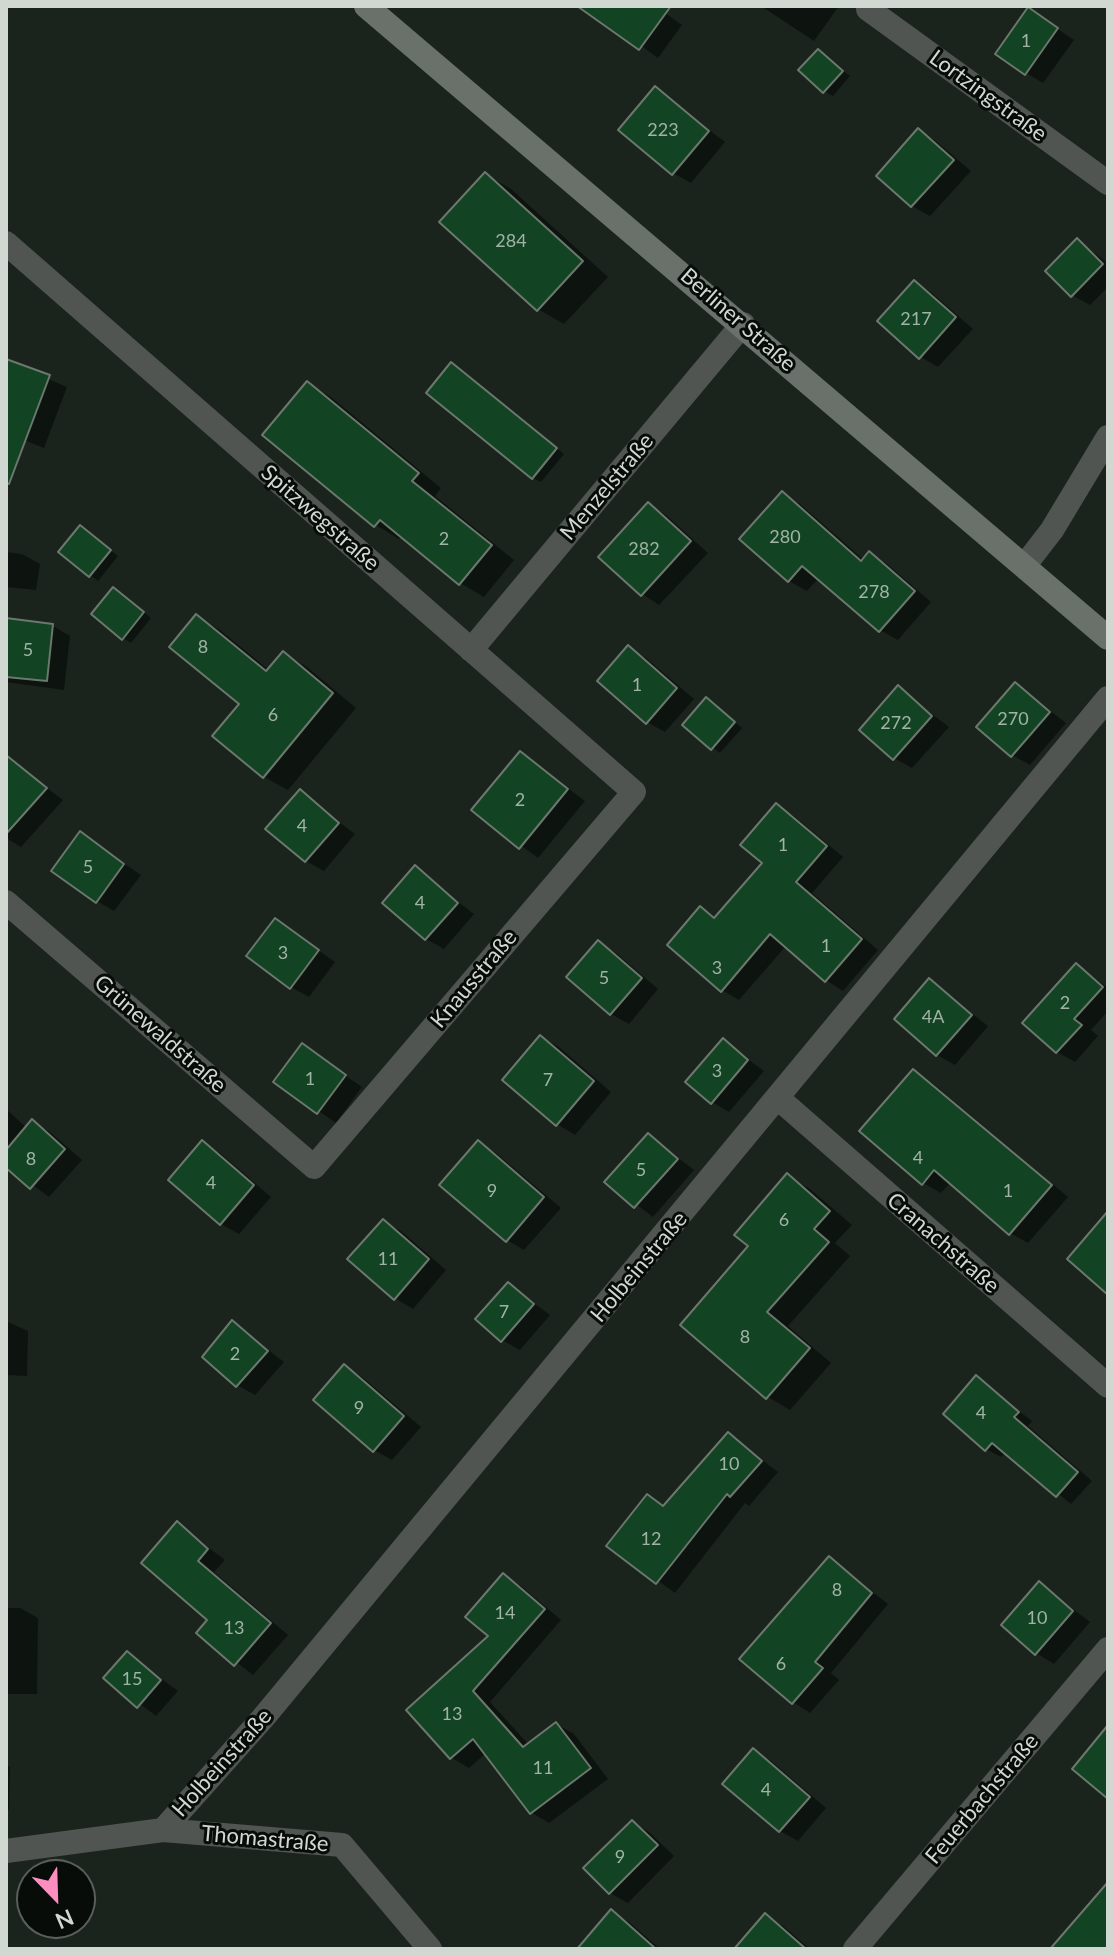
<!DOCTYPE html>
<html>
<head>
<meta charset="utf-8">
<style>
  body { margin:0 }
  #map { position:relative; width:1114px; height:1955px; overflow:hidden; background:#1a241c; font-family:Lato,sans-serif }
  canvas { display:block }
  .frame { position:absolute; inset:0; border:8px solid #d1d8d2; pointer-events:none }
  .north { position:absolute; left:16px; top:1859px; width:80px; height:80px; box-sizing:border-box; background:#080c09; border:2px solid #585e59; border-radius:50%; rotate:157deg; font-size:22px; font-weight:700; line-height:32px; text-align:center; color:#d1d8d2 }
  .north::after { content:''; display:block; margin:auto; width:28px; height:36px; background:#fd8ebf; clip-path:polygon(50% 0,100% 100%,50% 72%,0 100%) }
</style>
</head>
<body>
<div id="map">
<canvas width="1114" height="1955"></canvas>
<div class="frame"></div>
<div class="north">N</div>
</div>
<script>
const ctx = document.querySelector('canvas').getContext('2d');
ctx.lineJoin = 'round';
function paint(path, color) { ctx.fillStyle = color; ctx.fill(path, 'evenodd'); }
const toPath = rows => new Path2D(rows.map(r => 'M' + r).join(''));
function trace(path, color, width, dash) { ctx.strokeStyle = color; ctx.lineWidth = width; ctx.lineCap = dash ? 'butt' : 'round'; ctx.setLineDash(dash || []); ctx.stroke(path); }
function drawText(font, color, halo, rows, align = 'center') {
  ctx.font = font + ' Lato,sans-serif'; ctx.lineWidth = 6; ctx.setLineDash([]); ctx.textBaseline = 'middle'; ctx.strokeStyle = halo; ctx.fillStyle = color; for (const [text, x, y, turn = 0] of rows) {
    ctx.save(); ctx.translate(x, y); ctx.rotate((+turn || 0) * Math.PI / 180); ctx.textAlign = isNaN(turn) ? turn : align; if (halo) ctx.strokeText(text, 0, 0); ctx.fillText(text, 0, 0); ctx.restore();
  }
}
paint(toPath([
  [587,6,655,6,682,25,658,58],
  [761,6,839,6,814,41],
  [1029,10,1074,40,1043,83,1026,73],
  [818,51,850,76,833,96,824,91],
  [655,89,725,142,691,183,673,173],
  [919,131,936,141,971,171,930,216,912,206,878,176],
  [485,174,511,189,608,277,564,324,538,309],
  [1078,241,1108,263,1108,287,1090,305,1072,295],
  [914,282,932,293,973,329,938,367,921,357],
  [6,361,67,387,44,448,6,433],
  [460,369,564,454,541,482,533,478],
  [308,384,331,397,441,488,435,496,514,560,484,597,460,583,402,535,399,539,376,525,265,435],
  [783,494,800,504,864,560,870,554,887,564,931,602,898,640,880,630,819,578,807,591,789,581,742,539],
  [648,504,666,515,708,553,659,605,642,594],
  [81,527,118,556,98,581,61,552],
  [6,552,22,554,40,564,36,590,6,587],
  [122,594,151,618,131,643,123,638],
  [196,616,220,630,269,670,283,653,307,667,356,708,288,790,264,777,242,704],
  [6,620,53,626,70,636,64,690,6,682],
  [628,648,646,658,694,699,665,732,647,722],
  [1015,684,1066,723,1030,765,1012,755],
  [898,688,949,727,912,768,894,758],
  [707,700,742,728,720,753,685,725],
  [521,753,585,801,538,858,474,810],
  [10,760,63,800,21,847,6,838,6,765],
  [300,792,355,834,324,871,306,861],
  [777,805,794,816,843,857,812,893,878,950,843,991,826,980,786,946,739,1000,722,990,701,909,717,918,764,863],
  [81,834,141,875,114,911,97,901],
  [415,868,474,914,444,949,426,939,385,903],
  [276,920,335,962,309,997,291,987],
  [599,943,616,953,658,989,629,1024,611,1014,569,977],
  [1077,965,1108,988,1108,1011,1091,1030,1098,1036,1075,1062,1057,1052],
  [929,980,988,1026,955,1065,937,1055,896,1019],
  [541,1037,559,1047,611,1092,575,1135,557,1124],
  [723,1041,764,1071,729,1112,712,1102],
  [302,1046,362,1087,336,1123,276,1082],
  [913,1072,931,1082,1068,1197,1028,1243,1010,1233,951,1182,941,1193,923,1183],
  [6,1109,27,1128,32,1122,50,1132,82,1160,49,1197,6,1165],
  [648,1135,694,1170,653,1217,607,1182],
  [203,1143,220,1153,271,1197,239,1234,221,1224],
  [478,1143,496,1153,561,1208,524,1250,507,1240],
  [787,1176,810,1189,852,1225,835,1243,850,1256,788,1326,831,1363,790,1410,768,1397,750,1246],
  [383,1221,401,1231,446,1270,413,1309,395,1298],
  [508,1284,550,1315,520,1350,502,1340],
  [6,1321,28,1331,27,1376,6,1375],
  [233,1323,284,1362,255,1395,237,1385],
  [345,1366,362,1377,421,1427,392,1460,374,1450],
  [976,1378,1032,1421,1028,1426,1092,1481,1071,1504,1006,1452,1001,1457,986,1449],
  [729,1435,778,1472,749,1506,745,1503,675,1593,609,1545,647,1496,665,1507],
  [177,1524,225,1560,214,1572,288,1635,253,1675,199,1633,210,1619],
  [830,1559,888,1604,831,1673,839,1680,810,1713,793,1702],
  [504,1576,521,1586,561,1620,490,1702,529,1745,556,1724,574,1734,608,1779,549,1823,532,1813,486,1753,469,1768,452,1758,409,1710,491,1636],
  [1039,1584,1090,1622,1054,1664,1036,1653],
  [6,1608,20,1608,38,1618,37,1694,6,1694],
  [127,1653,178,1691,156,1716,106,1678],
  [754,1751,771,1761,826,1808,798,1841,780,1831],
  [6,1765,10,1767,9,1810,6,1810],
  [632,1822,649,1832,674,1856,628,1903,610,1893,586,1868],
  [611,1912,629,1922,660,1949,593,1949],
  [766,1916,783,1926,810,1949,736,1949]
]), '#0007');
const building = toPath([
  [577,6,671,6,639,50,577,6],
  [1028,7,1058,28,1025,75,995,54,1028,7],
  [818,49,843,71,823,93,798,70,818,49],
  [655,86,709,131,672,175,618,130,655,86],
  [918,128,954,160,911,207,876,176,918,128],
  [485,172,583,261,537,311,439,222,485,172],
  [1077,238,1103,264,1071,297,1045,271,1077,238],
  [914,280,956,317,919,359,877,321,914,280],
  [6,359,50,375,9,484,6,483,6,359],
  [451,362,557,448,532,479,426,393,451,362],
  [307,381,419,473,412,481,492,545,459,585,380,520,374,527,262,435,307,381],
  [782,491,861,561,869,551,915,591,879,632,802,566,788,582,739,539,782,491],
  [648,502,691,541,641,596,598,557,648,502],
  [80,525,111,550,89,577,58,552,80,525],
  [113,587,144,612,122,640,91,614,113,587],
  [196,614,266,671,283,651,333,693,263,778,212,736,239,704,169,647,196,614],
  [6,618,53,624,47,681,6,677,6,618],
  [628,645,677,688,646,724,597,681,628,645],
  [1015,682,1050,712,1011,757,976,727,1015,682],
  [898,685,932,716,893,760,859,730,898,685],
  [706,697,735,722,711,750,682,725,706,697],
  [520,751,568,789,519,849,471,810,520,751],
  [6,755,47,788,6,834,6,755],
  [300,789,339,823,305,862,265,829,300,789],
  [776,803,827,846,796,882,862,939,825,982,770,934,721,992,667,945,700,906,714,918,762,863,740,845,776,803],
  [80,831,124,864,96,903,51,871,80,831],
  [415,865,458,903,425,940,382,903,415,865],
  [275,918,319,950,290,989,246,956,275,918],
  [598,940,642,978,610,1015,566,977,598,940],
  [1076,963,1103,987,1074,1019,1082,1025,1056,1053,1022,1023,1076,963],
  [929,978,972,1015,936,1056,894,1019,929,978],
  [540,1035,594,1081,556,1126,502,1080,540,1035],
  [723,1038,748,1060,711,1104,685,1082,723,1038],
  [302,1043,346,1075,317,1114,273,1082,302,1043],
  [913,1069,1052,1185,1009,1235,934,1170,922,1185,859,1131,913,1069],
  [32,1119,65,1149,30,1189,6,1168,6,1150,32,1119],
  [648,1133,678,1159,634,1208,604,1182,648,1133],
  [202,1140,254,1185,220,1225,168,1180,202,1140],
  [478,1140,544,1197,506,1242,439,1185,478,1140],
  [787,1173,830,1211,814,1229,829,1242,767,1312,810,1348,766,1399,680,1325,748,1246,734,1235,787,1173],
  [1108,1211,1108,1295,1067,1259,1108,1211],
  [383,1219,429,1259,394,1300,347,1259,383,1219],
  [508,1282,534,1304,501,1342,475,1319,508,1282],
  [232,1320,268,1351,236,1387,202,1357,232,1320],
  [344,1364,404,1416,373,1452,313,1400,344,1364],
  [976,1375,1019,1412,1014,1417,1078,1472,1056,1497,992,1443,985,1451,943,1414,976,1375],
  [728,1432,762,1461,730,1497,727,1494,656,1584,606,1546,647,1494,663,1506,728,1432],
  [177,1521,208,1549,198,1561,271,1623,234,1666,196,1633,207,1620,141,1563,177,1521],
  [829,1556,872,1593,815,1662,823,1668,792,1704,739,1659,829,1556],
  [503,1573,545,1609,473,1691,523,1747,556,1722,591,1768,530,1814,473,1739,450,1759,406,1710,488,1636,465,1617,503,1573],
  [1039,1581,1073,1611,1035,1655,1001,1625,1039,1581],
  [127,1651,161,1680,137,1708,103,1678,127,1651],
  [1108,1725,1108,1799,1072,1769,1108,1725],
  [753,1748,810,1797,779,1832,722,1784,753,1748],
  [632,1820,658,1845,609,1894,583,1868,632,1820],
  [1108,1882,1108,1949,1050,1949,1108,1882],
  [611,1909,656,1949,577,1949,611,1909],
  [765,1913,806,1949,734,1949,765,1913]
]);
paint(building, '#124322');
trace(building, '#6c776e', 2);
trace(toPath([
  [871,6,868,9,1108,183],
  [6,243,634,792,314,1167,6,902],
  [1025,565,1052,530,1108,437],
  [471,650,743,324],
  [779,1099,1108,1386],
  [163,1830,263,1718,1108,698],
  [6,1851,163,1830,342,1845,430,1949],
  [855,1949,1108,1649]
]), '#505551', 24);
trace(toPath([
  [366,6,1108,638]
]), '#6a716b', 24);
drawText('18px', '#a1b3a6', null, [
  ["1",1026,41],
  ["223",663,130],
  ["284",511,241],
  ["217",916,319],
  ["280",785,537],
  ["2",444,539],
  ["282",644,549],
  ["278",874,592],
  ["8",203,647],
  ["5",28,650],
  ["1",637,685],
  ["6",273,715],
  ["270",1013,719],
  ["272",896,723],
  ["2",520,800],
  ["4",302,826],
  ["1",783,845],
  ["5",88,867],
  ["4",420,903],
  ["1",826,946],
  ["3",283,953],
  ["3",717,968],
  ["5",604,978],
  ["2",1065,1003],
  ["4A",933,1017],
  ["3",717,1071],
  ["1",310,1079],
  ["7",548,1080],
  ["4",918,1158],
  ["8",31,1159],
  ["5",641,1170],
  ["4",211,1183],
  ["9",492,1191],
  ["1",1008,1191],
  ["6",784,1220],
  ["11",388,1259],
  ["7",504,1312],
  ["8",745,1337],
  ["2",235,1354],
  ["9",359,1408],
  ["4",981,1413],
  ["10",729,1464],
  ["12",651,1539],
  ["8",837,1590],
  ["14",505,1613],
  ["10",1037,1618],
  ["13",234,1628],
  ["6",781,1664],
  ["15",132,1679],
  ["13",452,1714],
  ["11",543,1768],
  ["4",766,1790],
  ["9",620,1857]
]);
drawText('22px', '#d1d8d2', '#080c09', [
  ["Lortzingstraße",988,96,36],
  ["Berliner Straße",738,320,41],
  ["Menzelstraße",607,487,-50],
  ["Spitzwegstraße",320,518,41],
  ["Knausstraße",474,979,-50],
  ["Grünewaldstraße",160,1034,41],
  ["Cranachstraße",943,1243,41],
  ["Holbeinstraße",639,1267,-50],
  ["Holbeinstraße",222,1763,-48],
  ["Feuerbachstraße",982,1799,-50],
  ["Thomastraße",265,1839,5]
]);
</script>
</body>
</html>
